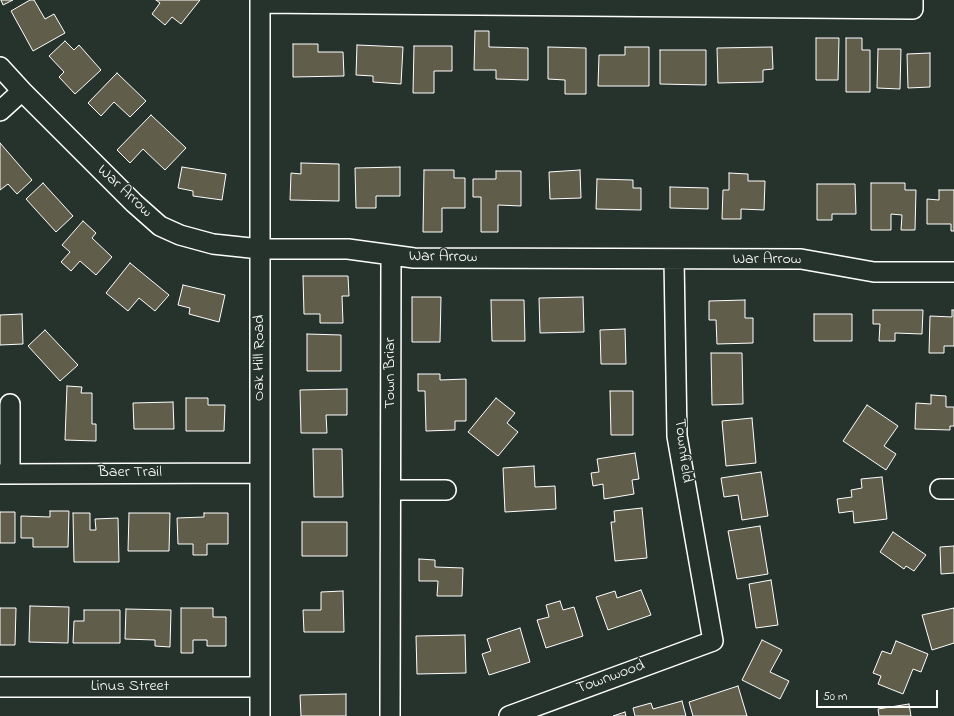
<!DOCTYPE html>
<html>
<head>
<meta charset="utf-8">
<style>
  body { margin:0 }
  #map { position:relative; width:954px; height:716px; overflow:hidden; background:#26332d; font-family:"Indie Flower",sans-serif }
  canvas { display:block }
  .scale { position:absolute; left:816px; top:690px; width:122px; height:18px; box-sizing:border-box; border:2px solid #fff; border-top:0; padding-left:5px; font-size:12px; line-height:14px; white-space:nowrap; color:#fff; -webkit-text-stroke:3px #26332d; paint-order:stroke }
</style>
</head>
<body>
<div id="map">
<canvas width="954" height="716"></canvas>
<div class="scale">50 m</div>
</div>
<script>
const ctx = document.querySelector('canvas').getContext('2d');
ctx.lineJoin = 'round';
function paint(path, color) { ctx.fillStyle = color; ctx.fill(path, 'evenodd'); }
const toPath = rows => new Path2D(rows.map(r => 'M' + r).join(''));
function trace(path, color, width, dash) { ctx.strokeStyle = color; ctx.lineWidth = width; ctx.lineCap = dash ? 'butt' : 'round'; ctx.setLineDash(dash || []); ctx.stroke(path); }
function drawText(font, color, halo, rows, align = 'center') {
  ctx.font = font + ' "Indie Flower",sans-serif'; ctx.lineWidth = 3; ctx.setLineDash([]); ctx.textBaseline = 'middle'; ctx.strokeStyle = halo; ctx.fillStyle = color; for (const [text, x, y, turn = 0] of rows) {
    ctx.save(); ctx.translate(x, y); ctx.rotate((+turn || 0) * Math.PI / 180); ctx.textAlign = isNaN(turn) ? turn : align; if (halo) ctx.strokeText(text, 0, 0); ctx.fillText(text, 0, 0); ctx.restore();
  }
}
const building = toPath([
  [1,0,13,0,3,5,1,0],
  [30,0,34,0,45,19,54,14,65,33,33,51,11,11,30,0],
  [156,0,200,0,181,24,172,17,165,25,152,14,160,3,156,0],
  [475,31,489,31,489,47,528,48,528,80,496,79,496,70,474,70,475,31],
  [816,38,839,38,838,80,816,80,816,38],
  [846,38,862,38,862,50,870,50,870,92,846,92,846,38],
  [65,41,74,50,79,45,101,70,75,94,59,77,64,72,49,56,65,41],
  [293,44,318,44,318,52,343,52,344,76,293,77,293,44],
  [357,45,403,47,401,84,373,82,373,76,356,75,357,45],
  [414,46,452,46,452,71,434,71,434,93,413,93,414,46],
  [548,47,586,48,586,94,565,94,565,80,548,79,548,47],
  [625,47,649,47,649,86,598,86,599,55,625,55,625,47],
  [772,47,773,69,763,70,763,82,718,83,717,48,772,47],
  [878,49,901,49,900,89,877,88,878,49],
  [660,50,706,50,706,85,660,84,660,50],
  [930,53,930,87,908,88,907,54,930,53],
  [117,73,146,101,130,117,114,102,101,116,88,103,117,73],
  [151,115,186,148,165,170,143,149,130,163,117,150,151,115],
  [0,143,32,180,17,194,8,184,0,190,0,143],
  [301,163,339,164,339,201,290,200,291,173,301,174,301,163],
  [182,167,226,174,222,200,193,196,193,191,178,188,182,167],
  [400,167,400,196,376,196,376,208,356,208,355,168,400,167],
  [424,170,454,170,454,178,465,178,465,208,442,208,442,232,423,232,424,170],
  [580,170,581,198,550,199,549,172,580,170],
  [496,171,521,171,521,206,498,205,498,232,481,232,481,197,473,197,473,179,496,179,496,171],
  [729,173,748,174,748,181,765,181,764,210,741,209,741,219,722,219,723,190,729,190,729,173],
  [597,179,633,180,633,188,641,188,641,210,596,209,597,179],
  [43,183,73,216,56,232,26,199,43,183],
  [871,183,905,183,905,190,916,190,915,230,901,230,902,215,891,214,891,230,871,230,871,183],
  [817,184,855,184,856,214,832,214,832,220,817,220,817,184],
  [670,187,708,188,708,209,670,208,670,187],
  [939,190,954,190,954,231,951,231,951,224,927,224,927,199,939,200,939,190],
  [83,221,96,233,92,238,112,257,96,275,80,261,71,271,61,262,70,252,62,245,83,221],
  [130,263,169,295,155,311,139,298,128,311,106,293,130,263],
  [303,276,348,276,349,296,342,296,343,323,320,323,320,314,304,314,303,276],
  [183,285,225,295,219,322,189,314,190,308,178,305,183,285],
  [412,297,441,297,440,342,412,342,412,297],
  [583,297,584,332,540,333,539,298,583,297],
  [491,300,524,300,525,341,492,341,491,300],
  [745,300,745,318,753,318,753,343,717,344,716,320,709,320,709,301,745,300],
  [873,310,923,310,922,334,895,333,895,341,879,341,880,324,873,324,873,310],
  [952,310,954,310,954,346,944,346,944,353,929,353,930,316,952,317,952,310],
  [22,314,23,344,0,345,0,315,22,314],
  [814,314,852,314,852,341,814,341,814,314],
  [625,329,626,364,601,364,600,330,625,329],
  [45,330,78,365,60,381,28,346,45,330],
  [307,334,341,335,341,371,307,371,307,334],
  [711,353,742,353,743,404,712,405,711,353],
  [418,374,440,374,440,380,466,379,466,421,455,421,455,430,426,431,425,391,418,391,418,374],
  [67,386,82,387,81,393,92,393,92,424,96,424,96,441,65,440,67,386],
  [347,389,347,415,326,415,327,433,301,433,300,390,347,389],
  [610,391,633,391,633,435,611,435,610,391],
  [931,395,946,396,946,407,954,407,954,426,950,426,950,430,915,429,916,403,931,404,931,395],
  [186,398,208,398,208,405,225,405,224,431,186,431,186,398],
  [496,398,515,413,507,423,518,432,498,456,468,432,496,398],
  [173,402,174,429,134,429,133,403,173,402],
  [867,405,898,426,884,446,896,454,886,470,843,441,867,405],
  [752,418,756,463,726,466,722,421,752,418],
  [313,449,342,449,343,497,314,497,313,449],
  [635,453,639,479,632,480,634,494,604,499,603,484,593,486,591,473,599,472,597,459,635,453],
  [534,466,535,487,555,486,556,509,505,512,503,468,534,466],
  [761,472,768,516,742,520,738,495,724,497,721,478,761,472],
  [882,477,887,519,854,523,853,511,839,513,837,499,852,497,851,490,862,488,861,479,882,477],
  [642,508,647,558,615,561,611,522,615,522,614,511,642,508],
  [50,511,69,511,68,547,33,547,33,538,21,538,21,516,50,517,50,511],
  [0,512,15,512,15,543,0,543,0,512],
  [73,513,90,513,90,530,96,530,95,519,118,518,119,562,74,562,73,513],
  [129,513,170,513,169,551,128,551,129,513],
  [204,513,228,513,228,544,207,544,207,555,193,555,193,544,178,544,177,518,204,517,204,513],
  [302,522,347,522,347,556,302,556,302,522],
  [760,526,768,574,737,579,728,531,760,526],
  [893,532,926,555,914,571,906,566,904,569,880,552,893,532],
  [954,546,954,573,941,574,940,547,954,546],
  [419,559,435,560,435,567,463,568,462,596,437,596,438,581,419,581,419,559],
  [771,580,778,625,756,628,749,584,771,580],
  [641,590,651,615,608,630,596,597,615,591,617,598,641,590],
  [343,591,344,632,304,632,303,610,321,610,321,592,343,591],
  [560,601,563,610,574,607,583,636,546,648,537,620,549,617,546,605,560,601],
  [30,606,69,607,68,643,29,642,30,606],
  [0,608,16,608,15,645,0,645,0,608],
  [181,608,213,608,213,617,226,617,226,646,207,646,207,640,193,640,193,653,181,653,181,608],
  [954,608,954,643,932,650,922,615,954,608],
  [126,609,171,610,170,647,155,646,155,640,125,639,126,609],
  [84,610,120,610,120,643,73,643,74,621,84,621,84,610],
  [520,628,530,662,489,675,482,654,491,651,487,639,520,628],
  [465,635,466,673,417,674,416,636,465,635],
  [762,640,782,650,770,672,789,681,780,699,742,680,762,640],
  [896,641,928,654,921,672,913,669,903,694,878,684,881,676,873,673,882,651,891,654,896,641],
  [738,686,747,716,693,716,689,702,738,686],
  [346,694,346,716,301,716,300,695,346,694],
  [682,701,686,716,635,716,633,708,651,703,653,709,682,701],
  [909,704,911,716,879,716,878,709,909,704],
  [625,712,626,716,613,716,625,712]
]);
paint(building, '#605d4a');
trace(building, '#fff', 1);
const minor = toPath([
  [260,3,913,9,913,0],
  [0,67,22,91,134,203,160,226,180,235,213,244,260,249,348,249,414,258,801,259,874,272,954,272],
  [0,111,22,91],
  [10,404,10,474],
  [0,474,260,473],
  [940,489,954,489],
  [391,490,446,490],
  [0,687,260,687],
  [260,716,260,0],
  [390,716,391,256],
  [509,716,713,641,677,436,674,259]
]);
trace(minor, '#fff', 22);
trace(minor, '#26332d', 19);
drawText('16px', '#fff', '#26332d', [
  ["War Arrow",124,192,43],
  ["War Arrow",443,258,1],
  ["War Arrow",767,260],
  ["Oak Hill Road",260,358,-90],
  ["Town Briar",391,373,-90],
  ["Townfield",682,451,83],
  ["Baer Trail",130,473],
  ["Townwood",611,678,-20],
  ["Linus Street",130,687]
]);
</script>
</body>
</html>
